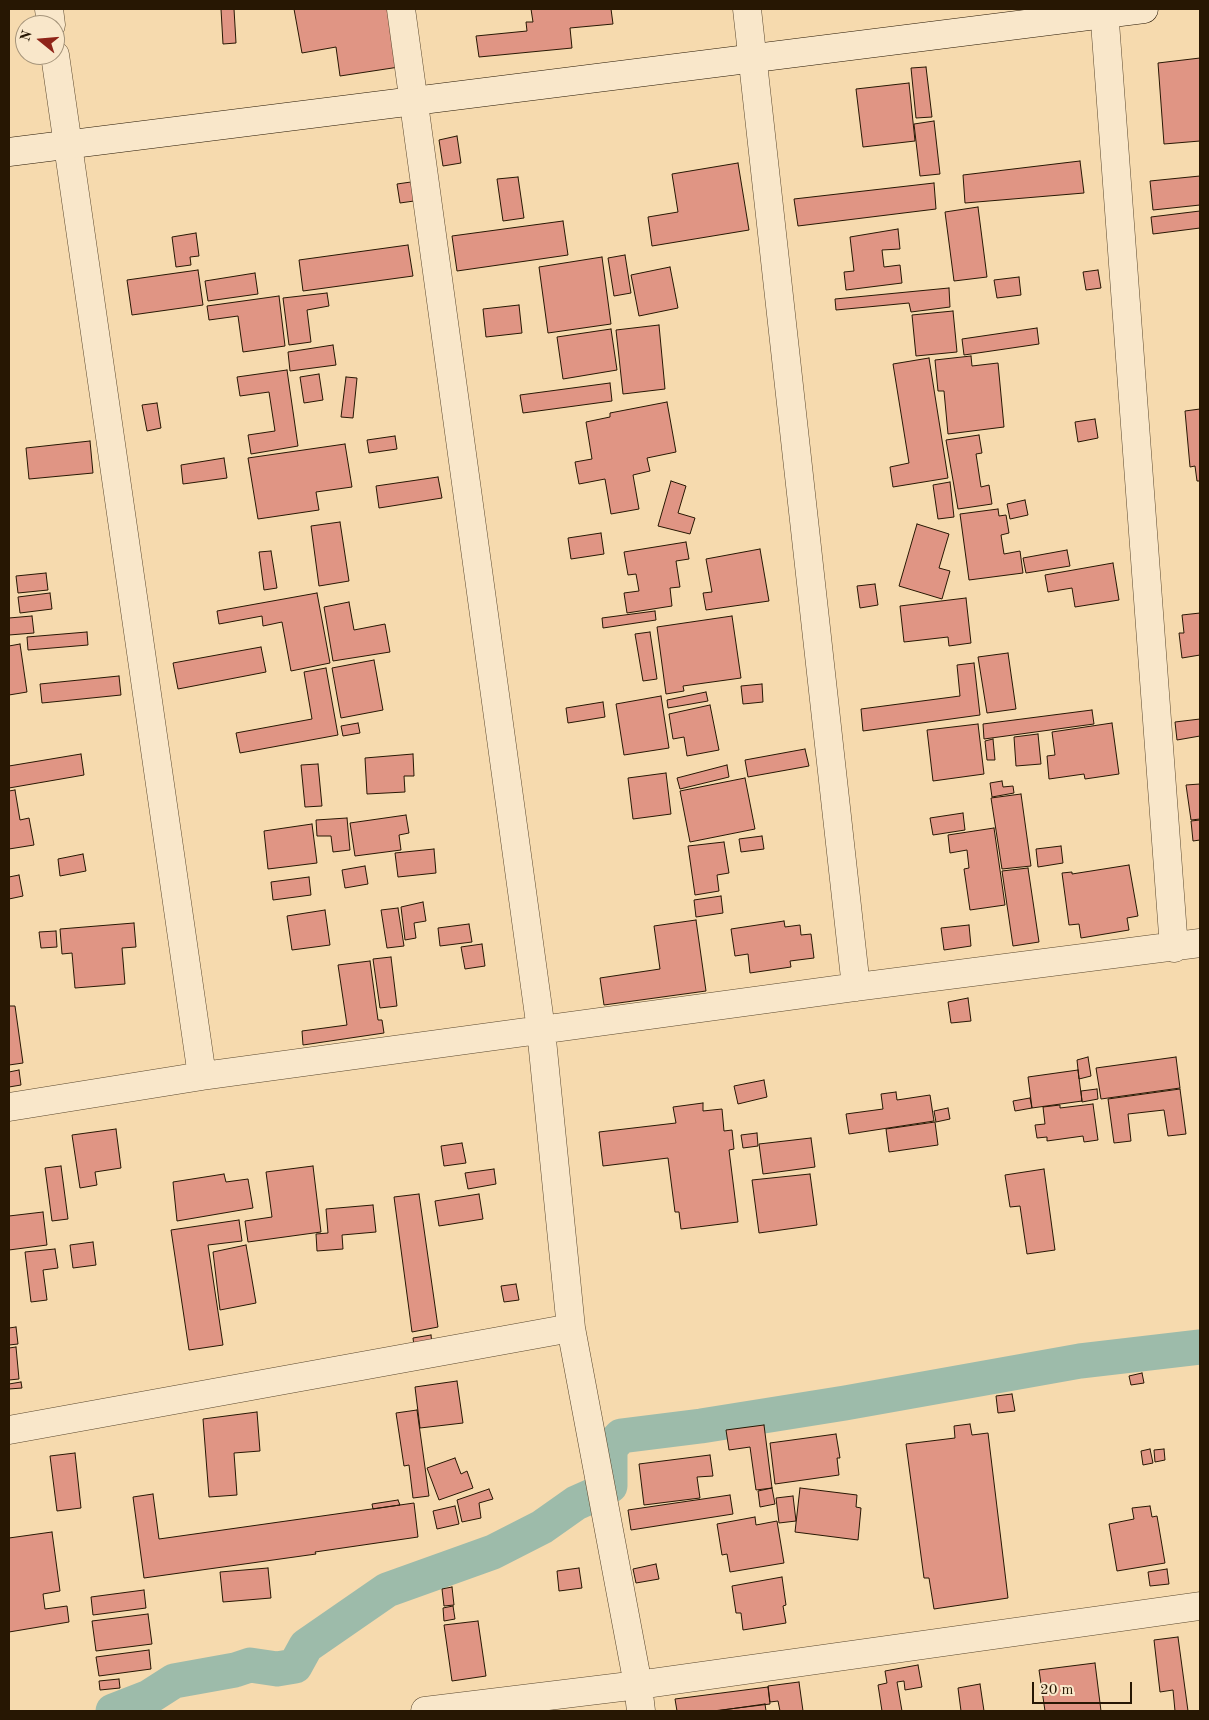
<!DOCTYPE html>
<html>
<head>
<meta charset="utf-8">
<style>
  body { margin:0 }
  #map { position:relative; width:1209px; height:1720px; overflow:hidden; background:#f6daae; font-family:"Old Standard TT",serif }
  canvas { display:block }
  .frame { position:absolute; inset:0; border:10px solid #271703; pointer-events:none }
  .north { position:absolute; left:15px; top:15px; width:50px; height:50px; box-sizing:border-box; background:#f9e7ca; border:1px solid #a5947a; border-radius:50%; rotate:287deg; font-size:14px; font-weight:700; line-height:20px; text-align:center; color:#271703 }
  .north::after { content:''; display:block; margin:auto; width:18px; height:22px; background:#8f2418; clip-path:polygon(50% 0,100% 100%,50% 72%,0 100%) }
  .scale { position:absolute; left:1032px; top:1682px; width:100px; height:22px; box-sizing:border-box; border:2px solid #271703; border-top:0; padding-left:6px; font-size:15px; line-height:18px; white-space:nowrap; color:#271703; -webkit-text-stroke:4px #f9e7ca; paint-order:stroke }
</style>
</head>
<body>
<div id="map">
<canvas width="1209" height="1720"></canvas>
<div class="frame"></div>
<div class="north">N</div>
<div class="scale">20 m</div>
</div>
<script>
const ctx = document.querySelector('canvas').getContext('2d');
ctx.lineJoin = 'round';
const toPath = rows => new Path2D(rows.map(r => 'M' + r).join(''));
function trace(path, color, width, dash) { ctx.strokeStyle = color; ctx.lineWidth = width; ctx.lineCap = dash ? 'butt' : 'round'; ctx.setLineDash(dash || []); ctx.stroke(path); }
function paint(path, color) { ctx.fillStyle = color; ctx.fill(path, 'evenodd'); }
trace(toPath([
  [610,1486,610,1448,621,1436,701,1426,845,1403,1080,1361,1200,1347],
  [113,1711,149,1697,174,1681,235,1670,250,1665,277,1669,295,1666,306,1646,387,1590,493,1552,542,1527,576,1503,594,1495]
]), '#9dbbaa', 35);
const building = toPath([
  [221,9,234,9,236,43,223,44,221,9],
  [294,9,390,9,399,67,340,76,336,47,302,53,294,9],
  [531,9,611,9,613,24,570,28,572,48,479,57,476,36,527,31,526,22,533,22,531,9],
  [1200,58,1200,141,1164,144,1158,63,1200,58],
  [926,67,932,117,916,118,911,68,926,67],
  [909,83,915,141,863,147,856,89,909,83],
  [934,121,940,174,920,176,914,124,934,121],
  [457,136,461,163,443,166,439,140,457,136],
  [1080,161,1084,193,965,203,963,175,1080,161],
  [738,163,749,230,652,246,648,217,678,212,672,174,738,163],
  [1200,176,1200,205,1153,210,1150,181,1200,176],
  [518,177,524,218,503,221,497,179,518,177],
  [411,182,414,201,400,203,397,184,411,182],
  [934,183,936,209,798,226,794,199,934,183],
  [978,207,987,277,954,281,945,212,978,207],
  [1200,211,1200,228,1153,234,1151,217,1200,211],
  [563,221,568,255,457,271,452,236,563,221],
  [898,229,900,249,882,250,884,267,900,265,902,283,846,290,844,272,854,271,850,237,898,229],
  [196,233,199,256,190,257,191,265,176,267,172,237,196,233],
  [408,245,413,276,303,291,299,260,408,245],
  [625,255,631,293,614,296,608,258,625,255],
  [602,257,611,324,548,333,539,267,602,257],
  [670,267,678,308,639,316,631,275,670,267],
  [198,270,203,305,132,315,127,280,198,270],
  [1098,270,1101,288,1086,290,1083,272,1098,270],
  [255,273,258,294,208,301,205,281,255,273],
  [1019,277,1021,295,997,298,994,280,1019,277],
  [949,288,950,307,911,312,909,303,836,310,835,299,949,288],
  [327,293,329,306,307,310,311,342,289,345,283,298,327,293],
  [279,296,285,346,243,352,238,316,209,320,207,306,279,296],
  [519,305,522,333,486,337,483,309,519,305],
  [953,311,957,352,916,356,912,315,953,311],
  [659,325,665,389,623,394,616,330,659,325],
  [1037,328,1039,344,964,355,962,339,1037,328],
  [611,329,617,370,563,379,557,337,611,329],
  [333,345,336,365,290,371,288,352,333,345],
  [971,356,972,366,998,363,1004,427,948,434,944,391,938,391,935,360,971,356],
  [929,358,948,478,893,487,890,467,909,463,893,364,929,358],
  [287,370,298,446,251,454,248,435,275,431,269,392,240,396,237,377,287,370],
  [319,374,323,400,304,403,300,377,319,374],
  [346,377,357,378,353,418,341,417,346,377],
  [610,383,612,401,523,413,520,395,610,383],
  [667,402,676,452,647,458,650,471,633,475,639,509,611,514,605,479,579,484,575,462,592,459,586,422,610,417,610,413,667,402],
  [157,403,161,428,147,431,142,405,157,403],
  [1200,409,1200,481,1197,481,1195,466,1190,467,1185,411,1200,409],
  [1095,419,1098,438,1078,442,1075,422,1095,419],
  [979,435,982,453,976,454,981,487,989,485,992,504,958,509,946,440,979,435],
  [395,436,397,449,369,453,367,440,395,436],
  [90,441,93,473,29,479,26,448,90,441],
  [345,444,352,487,316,492,319,510,258,519,248,458,345,444],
  [224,458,227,478,183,484,181,465,224,458],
  [438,477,442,498,379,508,376,486,438,477],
  [671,481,686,486,678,513,695,518,690,534,658,526,671,481],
  [950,482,954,517,938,519,933,485,950,482],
  [1025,500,1028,515,1010,519,1007,504,1025,500],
  [998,509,999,516,1006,515,1009,533,1001,535,1004,554,1020,551,1023,573,969,580,960,514,998,509],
  [340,522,349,581,319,586,311,526,340,522],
  [917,524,949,534,939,568,950,571,942,599,899,586,917,524],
  [601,533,604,554,571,559,568,538,601,533],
  [686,542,689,559,676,561,680,587,670,588,672,606,627,613,624,593,639,591,636,574,628,575,624,552,686,542],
  [760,549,769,601,706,610,703,593,712,592,706,559,760,549],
  [1067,550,1070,566,1026,573,1023,558,1067,550],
  [271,551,277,588,264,590,259,552,271,551],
  [1113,563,1119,600,1075,607,1072,588,1048,592,1045,575,1113,563],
  [46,573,48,590,18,593,16,576,46,573],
  [875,584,878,605,860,608,857,586,875,584],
  [50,593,52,609,20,613,18,597,50,593],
  [317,593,330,663,291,671,282,622,263,626,262,616,219,624,217,611,317,593],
  [966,598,971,643,949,646,948,637,904,642,900,606,966,598],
  [349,602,354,630,385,624,390,652,333,661,324,607,349,602],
  [655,611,656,620,603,628,602,618,655,611],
  [1200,613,1200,655,1182,658,1179,633,1184,633,1182,615,1200,613],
  [32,616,34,633,9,635,9,618,32,616],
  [732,616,741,678,683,686,684,691,666,694,657,627,732,616],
  [87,632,88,645,28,650,27,637,87,632],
  [650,632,657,679,643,681,635,634,650,632],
  [20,644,27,692,9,695,9,646,20,644],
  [261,647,266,672,178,689,173,663,261,647],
  [1008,653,1016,709,987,713,978,657,1008,653],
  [374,660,383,710,341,718,332,668,374,660],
  [974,663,980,715,863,731,861,709,960,696,957,665,974,663],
  [326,668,338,735,240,753,236,733,312,719,304,672,326,668],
  [119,676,121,695,42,703,40,684,119,676],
  [762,684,763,702,743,704,741,686,762,684],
  [706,692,708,701,668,708,667,700,706,692],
  [661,696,669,748,624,755,616,704,661,696],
  [603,702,605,717,568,723,566,708,603,702],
  [710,705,719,750,687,756,684,737,673,739,669,714,710,705],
  [1092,710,1094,724,984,739,983,724,1092,710],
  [1200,719,1200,736,1177,740,1175,722,1200,719],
  [358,723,360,733,343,736,341,726,358,723],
  [1112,723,1119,774,1085,779,1084,774,1049,779,1047,756,1055,755,1052,732,1112,723],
  [978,724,984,774,933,781,927,730,978,724],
  [1038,734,1041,764,1016,766,1014,737,1038,734],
  [993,739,995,760,987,760,985,741,993,739],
  [805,749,809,766,748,777,745,760,805,749],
  [81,754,84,775,9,788,9,766,81,754],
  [413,754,414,776,404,776,405,792,367,794,365,758,413,754],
  [318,764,322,806,305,807,301,765,318,764],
  [727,765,729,777,680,789,677,778,727,765],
  [666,773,671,814,633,819,628,778,666,773],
  [745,778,755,829,690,842,680,791,745,778],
  [1002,781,1003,787,1013,786,1014,793,992,797,990,783,1002,781],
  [1200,784,1200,819,1191,820,1186,785,1200,784],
  [15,790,20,820,29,818,34,845,9,849,9,791,15,790],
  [1021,794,1031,866,1002,869,991,798,1021,794],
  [963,813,965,830,933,835,930,818,963,813],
  [406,815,409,833,399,835,401,850,355,856,350,823,406,815],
  [347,818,350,850,333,852,331,836,317,836,316,820,347,818],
  [1200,820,1200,840,1193,841,1191,821,1200,820],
  [312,824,317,863,268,869,264,831,312,824],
  [994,828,1005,905,970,910,964,869,969,868,967,850,950,853,948,835,994,828],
  [762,836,764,849,741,852,739,839,762,836],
  [724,842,729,873,717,875,719,891,695,895,688,846,724,842],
  [1061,846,1063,863,1038,867,1036,849,1061,846],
  [434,849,436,873,398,877,395,853,434,849],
  [83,854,86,871,60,876,58,859,83,854],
  [1129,865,1138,916,1127,918,1129,930,1081,938,1079,924,1069,925,1062,873,1072,872,1072,874,1129,865],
  [365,866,368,884,345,888,342,870,365,866],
  [1028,868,1039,942,1013,946,1002,871,1028,868],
  [19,875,23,896,9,899,9,877,19,875],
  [309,877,311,895,273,900,271,882,309,877],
  [721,896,723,913,696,917,694,900,721,896],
  [423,902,426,921,414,923,416,938,405,940,401,907,423,902],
  [398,908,404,946,387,948,381,910,398,908],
  [325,910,330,945,292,950,287,916,325,910],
  [696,920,706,991,604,1005,600,978,660,969,654,926,696,920],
  [784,921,785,927,800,925,801,935,811,934,814,958,790,961,791,967,750,973,748,954,735,956,731,929,784,921],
  [134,923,136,947,122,948,125,984,75,988,72,953,62,954,60,929,134,923],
  [469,924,472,942,440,946,438,928,469,924],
  [969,925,971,946,944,950,941,928,969,925],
  [56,931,57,947,41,948,39,932,56,931],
  [482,944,485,966,465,969,461,947,482,944],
  [391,957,397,1006,380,1008,373,959,391,957],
  [370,961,378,1020,382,1020,384,1033,303,1045,302,1031,347,1025,338,965,370,961],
  [968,998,971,1021,951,1023,948,1002,968,998],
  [9,1006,15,1006,23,1063,9,1065,9,1006],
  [1088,1057,1091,1076,1079,1079,1077,1060,1088,1057],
  [1176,1057,1180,1088,1101,1099,1096,1068,1176,1057],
  [19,1070,21,1085,9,1087,9,1072,19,1070],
  [1078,1070,1082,1101,1032,1108,1028,1077,1078,1070],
  [764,1080,767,1097,738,1104,734,1086,764,1080],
  [1097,1089,1098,1099,1082,1102,1081,1091,1097,1089],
  [1180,1089,1186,1134,1168,1136,1164,1110,1128,1114,1131,1141,1114,1143,1108,1099,1180,1089],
  [896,1092,897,1100,930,1095,934,1121,849,1134,846,1114,883,1109,881,1094,896,1092],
  [1030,1098,1032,1108,1015,1111,1013,1101,1030,1098],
  [703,1103,703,1111,722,1109,724,1131,732,1130,734,1149,729,1150,738,1222,681,1229,679,1212,675,1212,668,1158,603,1166,599,1132,676,1123,673,1107,703,1103],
  [1093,1104,1098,1140,1084,1142,1083,1136,1047,1141,1047,1137,1037,1138,1035,1125,1045,1124,1043,1107,1060,1105,1060,1108,1093,1104],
  [948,1108,950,1119,936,1122,934,1111,948,1108],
  [935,1122,938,1145,889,1152,886,1129,935,1122],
  [116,1129,121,1168,95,1172,97,1185,80,1188,72,1135,116,1129],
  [757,1133,758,1146,743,1148,741,1135,757,1133],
  [811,1138,815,1167,763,1174,759,1144,811,1138],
  [462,1143,466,1163,444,1166,441,1146,462,1143],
  [61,1166,68,1219,52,1221,45,1168,61,1166],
  [313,1166,321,1232,248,1242,245,1221,272,1217,266,1172,313,1166],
  [494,1169,496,1184,468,1189,465,1173,494,1169],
  [1044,1169,1055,1250,1027,1254,1020,1206,1010,1207,1005,1175,1044,1169],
  [224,1174,226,1182,248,1179,253,1208,177,1221,173,1182,224,1174],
  [810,1174,817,1225,759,1233,752,1180,810,1174],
  [419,1194,438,1327,412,1332,394,1197,419,1194],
  [479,1194,483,1219,439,1226,435,1201,479,1194],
  [373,1205,376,1232,342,1235,343,1249,317,1251,316,1234,328,1233,326,1209,373,1205],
  [43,1212,47,1245,9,1250,9,1216,43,1212],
  [239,1220,242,1241,208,1245,223,1345,189,1350,171,1230,239,1220],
  [93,1242,96,1265,73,1268,70,1245,93,1242],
  [246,1245,256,1303,220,1310,213,1252,246,1245],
  [55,1249,58,1268,43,1270,47,1300,31,1302,25,1252,55,1249],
  [516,1284,519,1300,504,1302,501,1286,516,1284],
  [16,1327,18,1344,9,1345,9,1328,16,1327],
  [431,1335,432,1344,414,1346,413,1338,431,1335],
  [16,1347,19,1379,9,1380,9,1348,16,1347],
  [1142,1373,1144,1383,1131,1385,1129,1376,1142,1373],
  [457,1381,463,1423,420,1428,415,1387,457,1381],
  [21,1382,22,1388,9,1389,9,1384,21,1382],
  [1012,1394,1015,1411,998,1413,996,1396,1012,1394],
  [417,1410,429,1496,413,1498,409,1465,404,1466,396,1413,417,1410],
  [257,1412,260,1451,234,1453,237,1495,209,1497,203,1419,257,1412],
  [970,1424,972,1435,988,1433,1008,1598,934,1609,929,1578,924,1578,906,1444,955,1438,954,1426,970,1424],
  [764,1425,772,1488,756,1490,750,1447,729,1450,726,1430,764,1425],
  [836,1434,840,1458,837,1458,839,1475,775,1484,770,1443,836,1434],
  [1150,1449,1153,1463,1143,1465,1141,1451,1150,1449],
  [1164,1449,1165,1460,1155,1462,1154,1450,1164,1449],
  [75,1453,81,1508,57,1511,50,1456,75,1453],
  [710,1455,713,1476,697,1477,700,1498,644,1505,639,1464,710,1455],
  [455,1458,461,1474,467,1471,473,1488,439,1500,427,1468,455,1458],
  [772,1488,775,1504,760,1507,758,1491,772,1488],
  [800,1488,857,1495,856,1507,861,1508,858,1540,795,1532,800,1488],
  [489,1489,493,1499,479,1503,481,1518,462,1522,457,1500,489,1489],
  [153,1494,159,1539,414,1503,418,1537,315,1552,316,1554,144,1578,133,1497,153,1494],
  [730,1495,733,1514,631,1530,628,1510,730,1495],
  [793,1496,796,1521,779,1523,776,1498,793,1496],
  [398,1500,400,1505,373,1509,372,1504,398,1500],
  [455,1506,459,1524,437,1529,433,1511,455,1506],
  [1150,1506,1152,1517,1157,1516,1165,1563,1117,1571,1109,1524,1134,1519,1132,1508,1150,1506],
  [755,1517,756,1525,777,1521,784,1563,730,1572,727,1554,722,1555,717,1524,755,1517],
  [52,1532,60,1591,43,1594,45,1609,67,1606,69,1622,9,1632,9,1538,52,1532],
  [656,1564,659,1579,636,1583,633,1569,656,1564],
  [268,1568,271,1598,223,1602,220,1572,268,1568],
  [579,1568,582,1588,559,1591,557,1571,579,1568],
  [1167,1569,1169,1584,1150,1586,1148,1572,1167,1569],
  [782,1577,786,1605,783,1606,786,1623,743,1630,741,1613,736,1613,732,1586,782,1577],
  [452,1587,454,1605,444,1606,442,1589,452,1587],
  [144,1590,146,1608,93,1615,91,1597,144,1590],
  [453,1606,455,1619,444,1621,443,1608,453,1606],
  [148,1614,152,1644,96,1651,92,1621,148,1614],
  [478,1621,486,1676,452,1681,444,1625,478,1621],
  [1178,1637,1188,1711,1175,1711,1173,1690,1160,1692,1154,1640,1178,1637],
  [149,1650,151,1669,99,1676,96,1657,149,1650],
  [1095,1663,1101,1711,1045,1711,1039,1670,1095,1663],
  [918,1665,922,1687,905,1690,904,1681,897,1682,902,1711,882,1711,878,1685,887,1683,885,1671,918,1665],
  [119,1679,120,1688,100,1690,99,1681,119,1679],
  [799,1682,803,1711,780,1711,778,1701,770,1702,768,1686,799,1682],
  [980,1684,984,1711,961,1711,958,1688,980,1684],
  [768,1687,770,1704,713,1711,677,1711,675,1699,768,1687],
  [765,1704,766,1711,716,1711,765,1704]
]);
paint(building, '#e09584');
trace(building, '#271703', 1);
const street = toPath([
  [49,9,51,25],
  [401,9,541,1030,571,1328,638,1685,641,1711],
  [747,9,856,987],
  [1104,9,1174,948],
  [55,55,202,1076],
  [9,1107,202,1076,856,987,1200,943],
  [9,1430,571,1328],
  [425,1711,638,1685,1200,1606]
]);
const secondary = toPath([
  [9,152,1144,9]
]);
trace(street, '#5b482e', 29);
trace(secondary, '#271703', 29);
trace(street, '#f9e7ca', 28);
trace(secondary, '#f9e7ca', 28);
</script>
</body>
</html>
